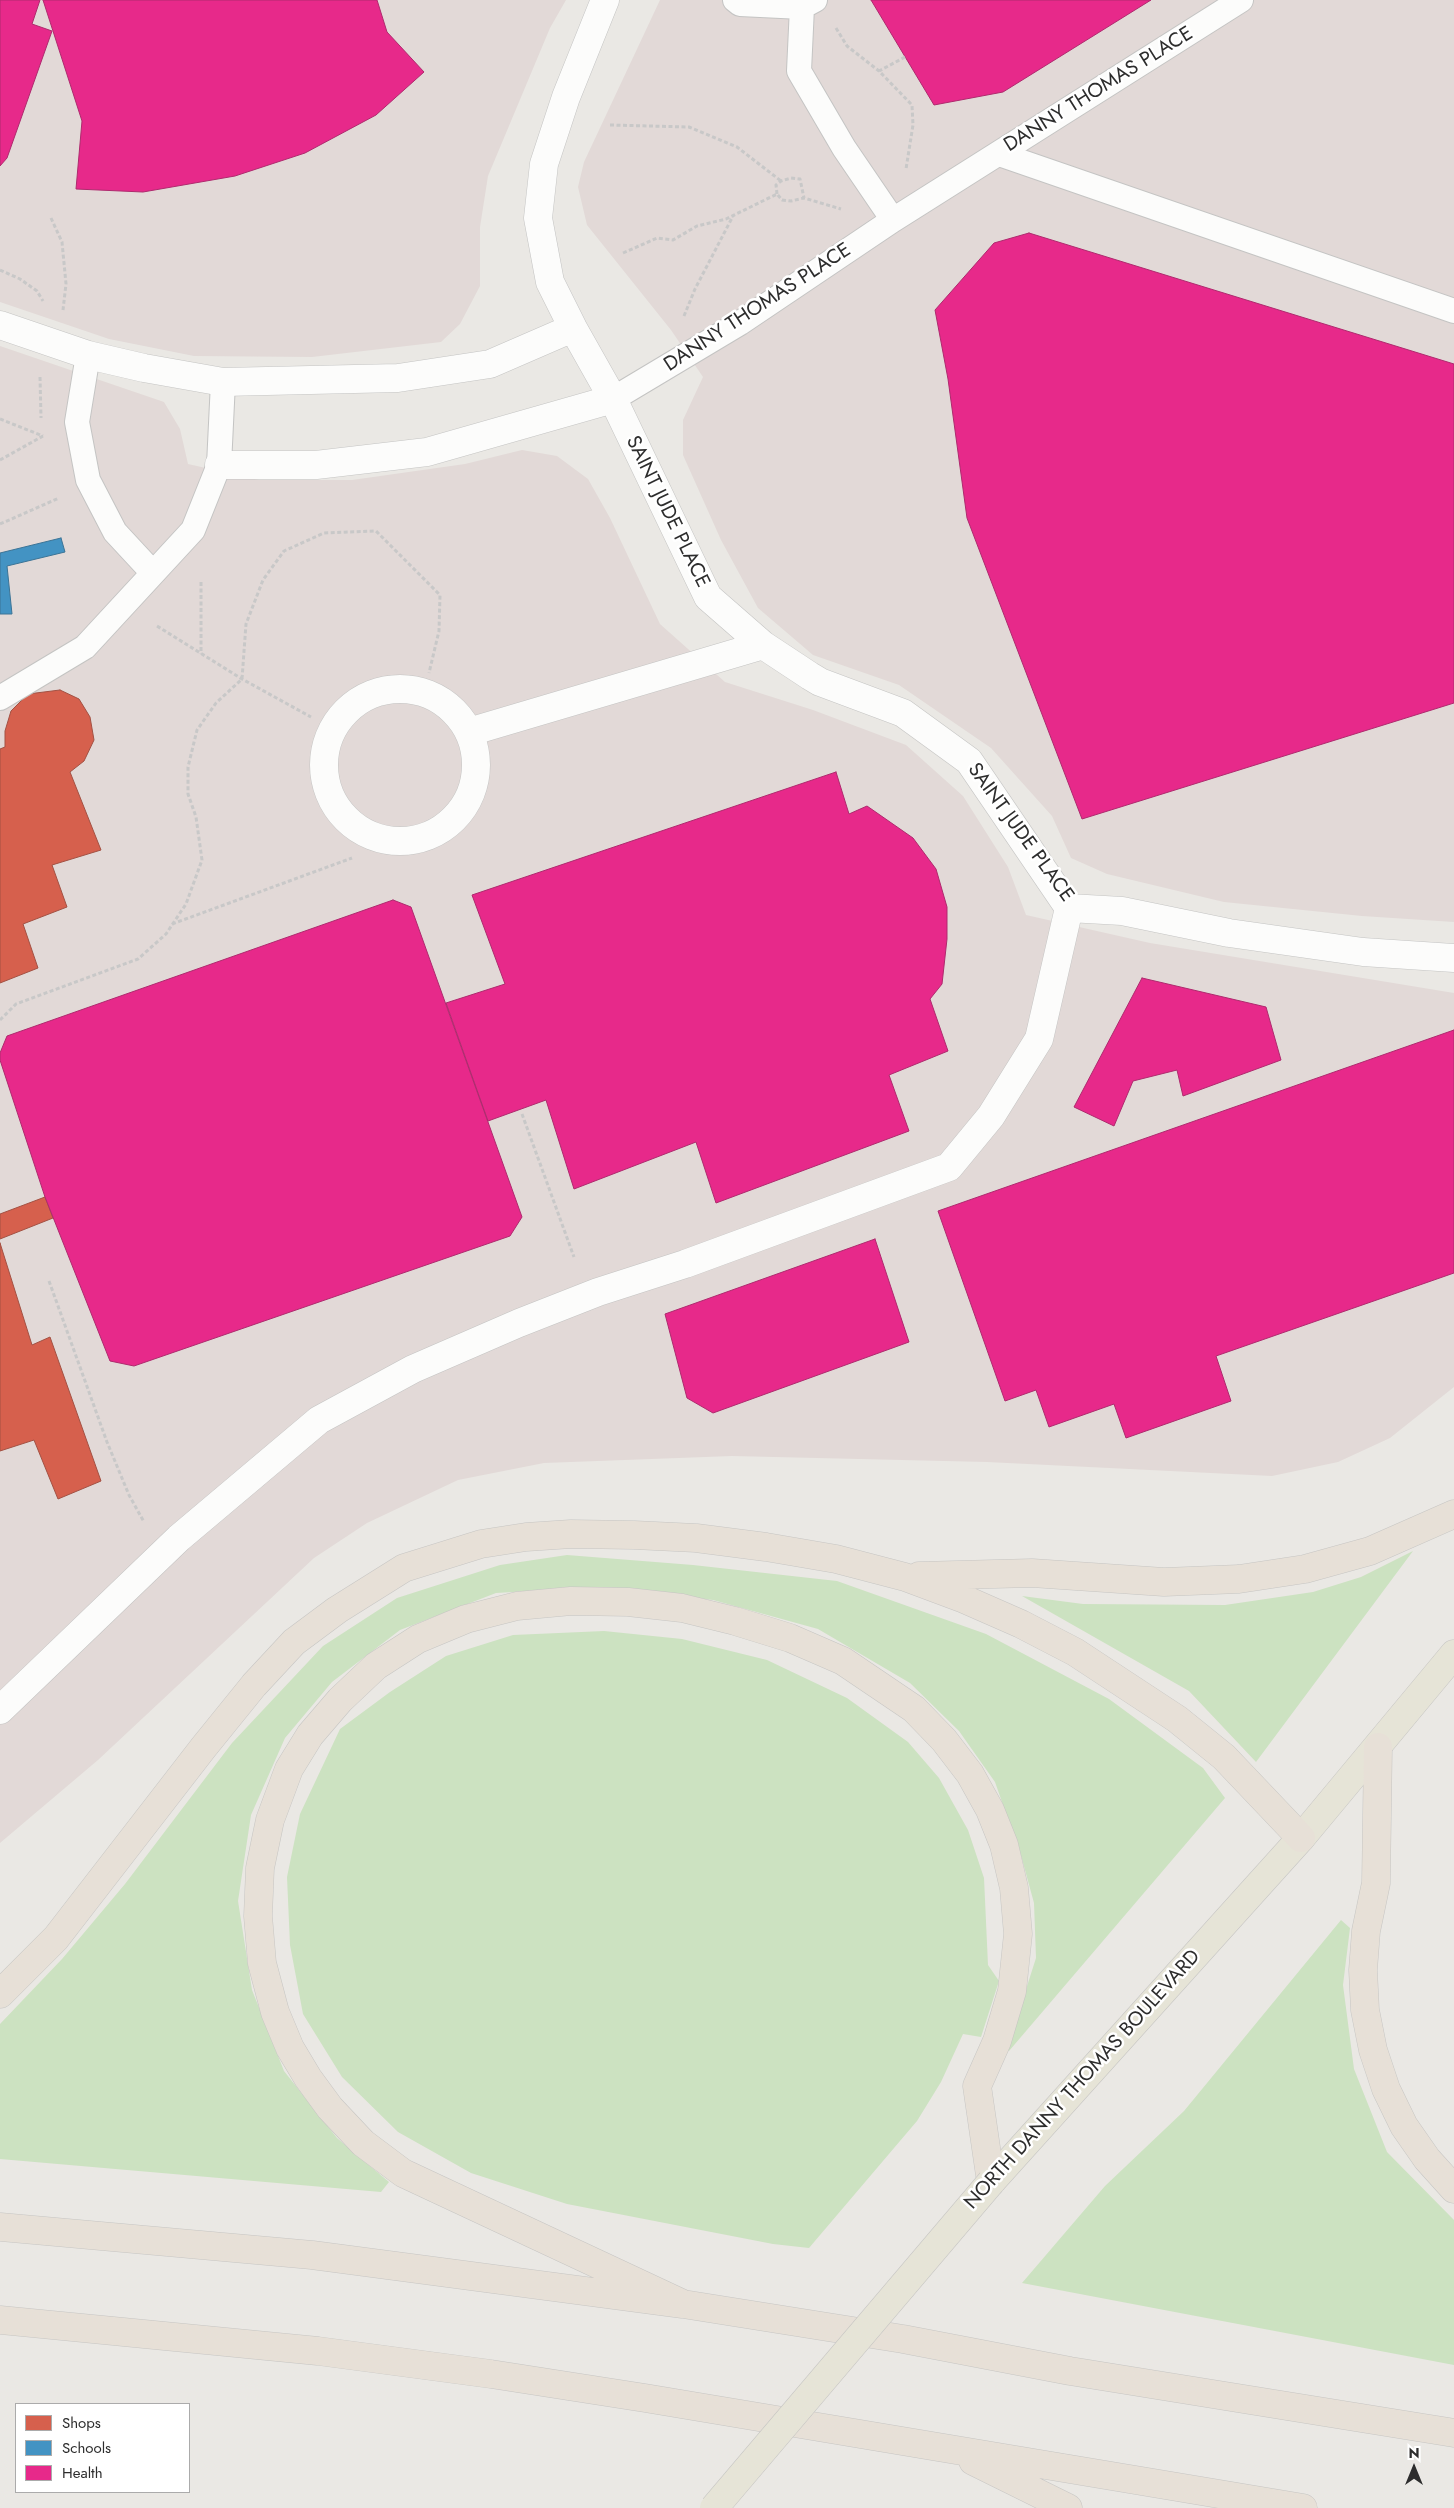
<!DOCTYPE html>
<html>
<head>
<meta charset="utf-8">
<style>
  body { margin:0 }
  #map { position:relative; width:1454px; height:2508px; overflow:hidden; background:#eae8e4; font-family:Jost,sans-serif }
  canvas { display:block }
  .legend { position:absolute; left:15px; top:2403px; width:175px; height:90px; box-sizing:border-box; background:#fff; border:1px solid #ababab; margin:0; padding:6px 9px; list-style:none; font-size:15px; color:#2d2d2d }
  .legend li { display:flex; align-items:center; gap:10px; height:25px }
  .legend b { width:25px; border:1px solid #ababab }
  .north { position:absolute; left:1389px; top:2443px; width:50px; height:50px; -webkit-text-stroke:4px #fff; paint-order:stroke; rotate:0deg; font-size:14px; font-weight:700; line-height:20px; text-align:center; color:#2d2d2d }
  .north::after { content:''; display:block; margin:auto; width:18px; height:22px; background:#2d2d2d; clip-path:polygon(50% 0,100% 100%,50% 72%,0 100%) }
</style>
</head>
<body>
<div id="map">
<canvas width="1454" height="2508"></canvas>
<ul class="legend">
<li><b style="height:14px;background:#d6604d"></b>Shops</li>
<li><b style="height:14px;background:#4393c3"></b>Schools</li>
<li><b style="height:14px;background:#e7298a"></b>Health</li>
</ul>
<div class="north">N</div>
</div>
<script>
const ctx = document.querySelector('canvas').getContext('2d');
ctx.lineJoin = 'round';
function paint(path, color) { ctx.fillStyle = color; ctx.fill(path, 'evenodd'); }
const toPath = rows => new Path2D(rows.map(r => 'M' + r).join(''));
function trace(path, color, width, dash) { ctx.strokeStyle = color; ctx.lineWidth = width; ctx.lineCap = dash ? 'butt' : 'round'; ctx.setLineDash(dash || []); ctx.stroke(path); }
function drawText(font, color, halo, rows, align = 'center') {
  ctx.font = font + ' Jost,sans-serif'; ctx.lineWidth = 5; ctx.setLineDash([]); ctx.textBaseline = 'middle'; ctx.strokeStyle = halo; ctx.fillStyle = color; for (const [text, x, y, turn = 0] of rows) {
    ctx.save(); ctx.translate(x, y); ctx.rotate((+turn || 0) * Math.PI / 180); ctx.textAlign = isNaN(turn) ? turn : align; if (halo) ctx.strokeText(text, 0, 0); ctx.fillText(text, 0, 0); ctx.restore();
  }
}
paint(toPath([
  [0,0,566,0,550,28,488,176,480,227,480,286,460,324,441,342,312,357,194,356,109,339,0,302],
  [660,0,1454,0,1454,922,1362,916,1224,902,1107,874,1071,858,1052,816,991,748,899,685,813,655,758,608,721,540,683,455,683,420,703,377,671,330,587,225,578,187,584,162],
  [0,346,164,402,180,429,188,464,259,480,352,480,465,464,522,450,557,456,588,479,610,518,660,624,725,682,813,710,906,745,963,796,1008,867,1026,915,1150,943,1454,993,1454,1387,1390,1438,1338,1462,1272,1476,987,1462,732,1456,544,1463,458,1480,367,1523,314,1558,98,1760,0,1843]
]), '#e2d9d7');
paint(toPath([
  [1413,1551,1256,1762,1189,1691,1022,1596,1083,1604,1225,1605,1313,1592,1361,1577],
  [567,1555,693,1565,837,1581,986,1634,1109,1699,1203,1768,1225,1798,1009,2051,1007,2049,1036,1958,1034,1903,1022,1859,995,1782,959,1731,910,1683,818,1629,713,1600,598,1587,496,1593,400,1630,332,1682,285,1738,251,1815,238,1901,252,1990,284,2071,337,2138,389,2182,381,2192,0,2159,0,2024,62,1959,125,1884,232,1743,323,1646,397,1598,500,1565],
  [604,1631,682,1639,767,1660,847,1698,908,1742,939,1778,968,1830,984,1878,988,1965,999,1981,981,2037,963,2034,941,2082,917,2121,809,2248,773,2244,567,2204,471,2173,398,2132,342,2077,303,2014,290,1945,287,1877,300,1814,340,1729,390,1692,446,1656,513,1635],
  [1341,1920,1350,1928,1343,1985,1354,2069,1387,2152,1454,2220,1454,2365,1022,2283,1105,2186,1184,2111]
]), '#cce2c1');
const shops = toPath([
  [60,690,79,699,90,717,94,740,84,761,70,772,101,850,52,865,67,907,23,924,38,968,0,983,0,749,5,747,5,731,11,711,28,694,60,690],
  [45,1197,53,1218,0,1239,0,1214,45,1197],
  [0,1243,32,1345,50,1337,101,1481,58,1499,34,1440,0,1451,0,1243]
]);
paint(shops, '#d6604d');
trace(shops, '#a35143', 1);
const schools = toPath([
  [61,538,65,552,7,566,12,614,0,614,0,553,61,538]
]);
paint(schools, '#4393c3');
trace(schools, '#3c7496', 1);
const health = toPath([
  [0,0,40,0,32,24,52,31,7,158,0,166,0,0],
  [43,0,377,0,387,32,424,72,376,115,305,153,235,176,143,192,76,189,82,121,43,0],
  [871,0,1151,0,1003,92,934,105,871,0],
  [1029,233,1454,364,1454,703,1082,819,967,518,948,379,935,310,994,243,1029,233],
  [836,772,849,814,867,806,913,838,936,869,947,907,947,939,942,984,930,999,948,1051,889,1075,909,1131,716,1203,696,1142,574,1189,546,1100,488,1121,446,1003,505,984,472,895,836,772],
  [393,900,411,907,522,1217,510,1236,134,1366,110,1361,45,1197,0,1060,0,1053,7,1036,393,900],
  [1142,978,1266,1007,1281,1060,1183,1096,1177,1070,1133,1081,1114,1126,1074,1107,1142,978],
  [1454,1030,1454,1273,1216,1356,1231,1401,1126,1438,1114,1404,1049,1427,1036,1390,1005,1401,938,1211,1454,1030],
  [875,1239,909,1342,713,1413,687,1398,665,1314,875,1239]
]);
paint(health, '#e7298a');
trace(health, '#af2a6e', 1);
const service = toPath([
  [735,0,740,4,802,7,815,0],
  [802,7,799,71,844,148,893,220],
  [999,154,1454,311],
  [88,355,77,422,88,480,115,532,153,573],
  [613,399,740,323,893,220,1241,0],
  [0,698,85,647,193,530,219,465,223,382]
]);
const minor = toPath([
  [605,0,566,97,544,164,538,218,550,282,573,328,613,399,708,597,763,645,810,676,820,682,903,713,969,761,1069,908,1122,911,1229,933,1363,952,1454,958],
  [0,325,88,355,144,368,223,382,398,378,490,364,573,328],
  [219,465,316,465,427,452,613,399],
  '324 765a76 76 0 1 1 152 0a76 76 0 1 1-152 0Z',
  [469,732,763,645],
  [0,1710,179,1538,319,1420,413,1369,519,1323,598,1292,685,1264,949,1167,991,1116,1039,1039,1069,908]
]);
const primary = toPath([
  [991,2182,1301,1838,1454,1654]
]);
const motorway = toPath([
  [919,1576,1032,1573,1164,1582,1239,1579,1305,1569,1370,1551,1454,1514],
  [1378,1747,1376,1883,1366,1931,1363,1970,1365,2010,1373,2050,1386,2089,1404,2126,1427,2159,1454,2189],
  [0,1994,56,1938,203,1748,254,1685,294,1642,337,1610,404,1568,481,1544,526,1537,571,1534,634,1535,696,1538,766,1547,836,1559,905,1577,964,1599,1021,1624,1075,1652,1177,1719,1224,1757,1301,1838],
  [0,2227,312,2255,683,2304,903,2339,1070,2371,1454,2433],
  [683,2304,403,2173,363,2143,330,2108,308,2078,290,2048,275,2012,262,1963,258,1916,260,1868,270,1820,289,1769,310,1735,340,1700,376,1666,418,1639,466,1619,517,1606,571,1601,628,1602,682,1608,735,1621,790,1638,843,1661,914,1709,944,1740,970,1774,990,1810,1004,1845,1014,1888,1018,1934,1012,1991,997,2041,977,2086,991,2182],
  [0,2320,318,2351,491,2374,645,2398,1303,2508],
  [973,2461,1068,2508]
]);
trace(service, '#c4c4c3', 26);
trace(minor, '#c4c4c3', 29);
trace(primary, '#c6c5c3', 29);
trace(motorway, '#c6c5c3', 29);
trace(toPath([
  [836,28,847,46,879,71],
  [905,57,879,71,912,105,913,125,906,169],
  [610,125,689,127,737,147,781,181],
  [777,194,776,185,781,181,791,178,800,179,804,198],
  [51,218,62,242,66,284,63,310],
  [623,253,657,238,673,240,697,226,726,219,777,194,782,200,791,201,804,198,841,209],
  [0,270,20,279,37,291,43,301],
  [684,316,695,289,733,216],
  [40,377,41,418],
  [0,419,43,436],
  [0,460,43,436],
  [0,524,59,498],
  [201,582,201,654],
  [157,626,242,679,311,717],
  [172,924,352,858],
  [0,1020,16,1004,138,959,166,934,186,904,202,860,196,817,188,794,188,767,197,730,216,703,242,679,246,624,263,580,284,551,324,533,376,531,440,595,439,631,429,673],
  [522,1114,574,1257],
  [49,1281,107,1442,129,1495,144,1522]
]), '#c8c8c8', 3, [4, 2.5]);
trace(service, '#fcfcfb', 24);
trace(minor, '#fcfcfb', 28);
trace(primary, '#e6e4d7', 28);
trace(motorway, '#e7e0d7', 28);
const primaryBridge = toPath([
  [714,2508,991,2182]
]);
trace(primaryBridge, '#c6c5c3', 29, []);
trace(primaryBridge, '#e6e4d7', 28);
drawText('20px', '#2d2d2d', '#fff', [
  ["DANNY THOMAS PLACE",1099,90,-32],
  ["DANNY THOMAS PLACE",758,308,-33],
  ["SAINT JUDE PLACE",667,512,64],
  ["SAINT JUDE PLACE",1020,833,54],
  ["NORTH DANNY THOMAS BOULEVARD",1083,2080,-48]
]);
</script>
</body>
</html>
